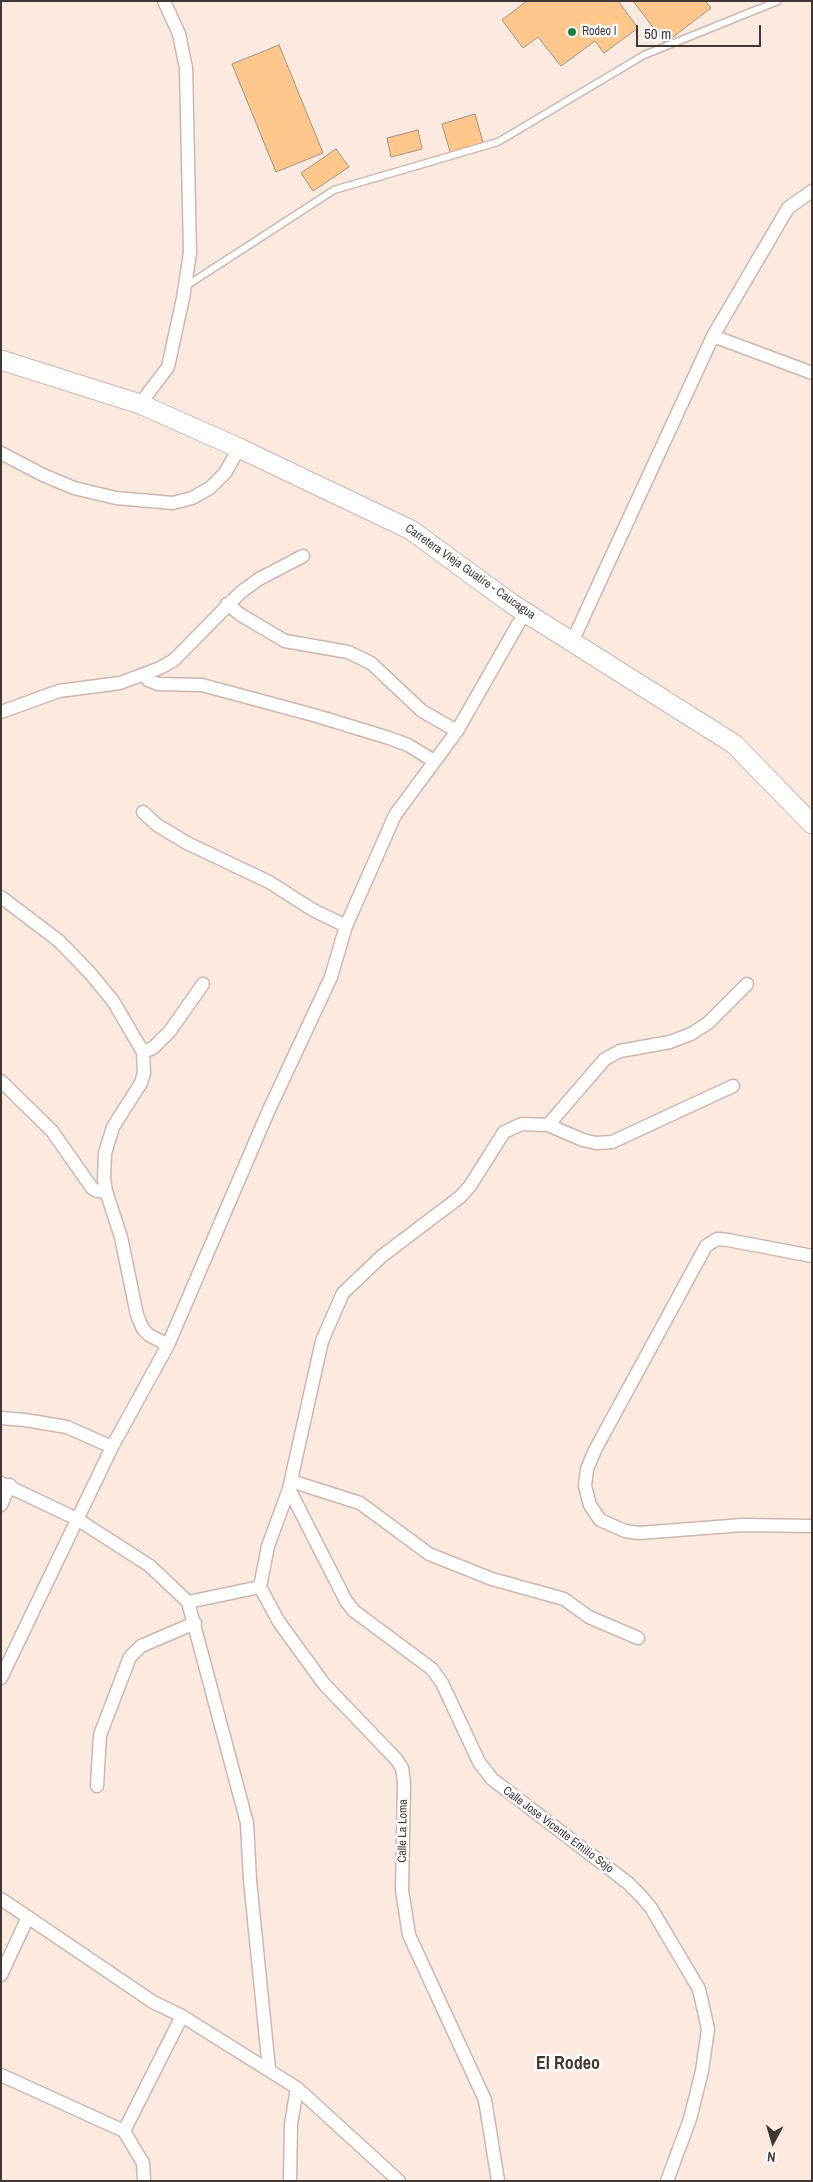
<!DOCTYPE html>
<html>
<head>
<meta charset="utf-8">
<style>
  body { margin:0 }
  #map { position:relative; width:813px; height:2182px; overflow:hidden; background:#fceae1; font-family:"Archivo Narrow",sans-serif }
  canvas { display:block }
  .frame { position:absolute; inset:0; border:2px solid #3f3835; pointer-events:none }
  .north { position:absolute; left:748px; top:2117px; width:50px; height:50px; -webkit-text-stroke:4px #fff; paint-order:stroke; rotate:186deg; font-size:14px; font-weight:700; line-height:20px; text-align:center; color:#3f3835 }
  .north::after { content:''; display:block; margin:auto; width:18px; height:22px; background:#3f3835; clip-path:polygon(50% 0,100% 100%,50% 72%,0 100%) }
  .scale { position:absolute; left:636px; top:25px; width:125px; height:22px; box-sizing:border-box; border:2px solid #3f3835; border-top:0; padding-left:6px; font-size:15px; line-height:18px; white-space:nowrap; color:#3f3835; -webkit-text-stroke:4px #fff; paint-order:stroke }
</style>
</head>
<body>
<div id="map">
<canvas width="813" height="2182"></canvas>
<div class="frame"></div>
<div class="north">N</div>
<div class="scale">50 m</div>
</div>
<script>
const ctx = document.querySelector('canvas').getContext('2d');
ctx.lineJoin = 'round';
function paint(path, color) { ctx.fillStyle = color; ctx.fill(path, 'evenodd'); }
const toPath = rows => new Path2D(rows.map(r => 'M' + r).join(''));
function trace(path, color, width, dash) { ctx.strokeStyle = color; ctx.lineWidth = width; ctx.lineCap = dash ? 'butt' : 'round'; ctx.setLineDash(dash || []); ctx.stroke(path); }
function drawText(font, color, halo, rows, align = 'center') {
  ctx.font = font + ' "Archivo Narrow",sans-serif'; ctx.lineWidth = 5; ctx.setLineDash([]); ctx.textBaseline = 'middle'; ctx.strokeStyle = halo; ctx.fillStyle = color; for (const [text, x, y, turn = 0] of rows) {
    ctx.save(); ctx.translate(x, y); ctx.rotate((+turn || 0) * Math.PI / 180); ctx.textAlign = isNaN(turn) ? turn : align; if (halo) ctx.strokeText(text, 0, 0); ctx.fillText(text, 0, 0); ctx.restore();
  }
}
const building = toPath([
  [527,1,618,1,638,28,604,53,595,41,561,66,538,37,523,48,502,20,527,1],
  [633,1,705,1,711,8,665,43,633,1],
  [279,45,323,153,276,172,232,64,279,45],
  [475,114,484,146,451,155,442,124,475,114],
  [418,130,422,149,391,157,387,138,418,130],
  [336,149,349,167,313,191,301,173,336,149]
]);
paint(building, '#fec78c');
trace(building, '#9e9184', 1);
const service = toPath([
  [186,286,334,190,498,142,644,55,778,1]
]);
const minor = toPath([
  [713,336,812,373],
  [140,404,168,367,183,298,190,253,186,68,179,34,164,1],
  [1,453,43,475,74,488,116,498,173,503,192,498,210,488,225,473,239,448],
  [227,604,241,615,285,641,348,652,371,663,422,711,457,731],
  [572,642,713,336,788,208,812,191],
  [145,676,148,680,158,684,202,685,317,716,389,738,408,745,434,761],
  [1,712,59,691,120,683,160,668,174,660,241,592,259,579,303,556],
  [143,812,157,825,187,843,269,882,313,910,346,926],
  [1,897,59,941,90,973,113,1001,143,1052,144,1073,141,1083,113,1127,105,1153,104,1179,106,1191,121,1237,137,1315,143,1329,149,1335,168,1345],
  [143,1052,153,1048,170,1031,203,984],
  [1,1081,52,1131,92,1188,97,1191,106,1191],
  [548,1125,583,1140,596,1143,612,1142,733,1086],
  [812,1256,728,1240,717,1239,706,1246,595,1450,587,1469,585,1486,590,1505,600,1520,625,1531,639,1533,743,1525,812,1526],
  [1,1418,25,1420,67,1427,112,1447],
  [291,1481,360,1503,429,1554,492,1579,564,1599,589,1617,638,1638],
  [1,1483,77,1519,150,1566,188,1602,247,1823,250,1880,269,2069],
  [289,1489,346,1601,354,1611,432,1669,442,1683,479,1762,492,1779,628,1883,641,1896,651,1908,699,1989,708,2029,702,2071,690,2119,667,2181],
  [1,1505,10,1485],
  [260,1587,268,1546,289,1489,322,1341,343,1293,382,1256,460,1197,470,1186,504,1132,522,1124,548,1125,605,1059,620,1051,670,1042,691,1034,708,1023,747,984],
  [188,1602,260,1587,279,1622,324,1684,396,1759,402,1768,404,1782,402,1890,409,1935,485,2100,498,2181],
  [1,1678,112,1447,168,1345,268,1112,331,977,346,926,395,815,457,731,525,612],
  [97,1786,100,1735,130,1657,141,1646,195,1623],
  [1,1899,153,2002,182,2016,297,2088,399,2181],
  [1,1975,28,1917],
  [1,2075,124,2131,143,2163,144,2181],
  [124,2131,182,2016],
  [290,2181,291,2124,297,2088]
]);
const secondary = toPath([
  [1,360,140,404,239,448,411,530,512,604,734,744,812,824]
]);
trace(service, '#cab8af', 9);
trace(minor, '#cab8af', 15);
trace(secondary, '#cab8af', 21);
trace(service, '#fff', 6);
trace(minor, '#fff', 12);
trace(secondary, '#fff', 19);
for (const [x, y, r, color] of [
  [572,32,5,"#16863d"]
]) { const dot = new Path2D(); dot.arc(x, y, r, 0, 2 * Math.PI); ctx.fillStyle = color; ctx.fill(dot); trace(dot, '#fff', 2); }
drawText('12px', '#3f3835', '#fff', [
  ["Rodeo I",582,32]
], 'left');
drawText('12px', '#3f3835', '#fff', [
  ["Carretera Vieja Guatire - Caucagua",470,572,35],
  ["Calle Jose Vicente Emilio Sojo",558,1830,37],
  ["Calle La Loma",403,1831,-89]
]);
drawText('bold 18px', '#463730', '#fff', [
  ["El Rodeo",568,2064]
]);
</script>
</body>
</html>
